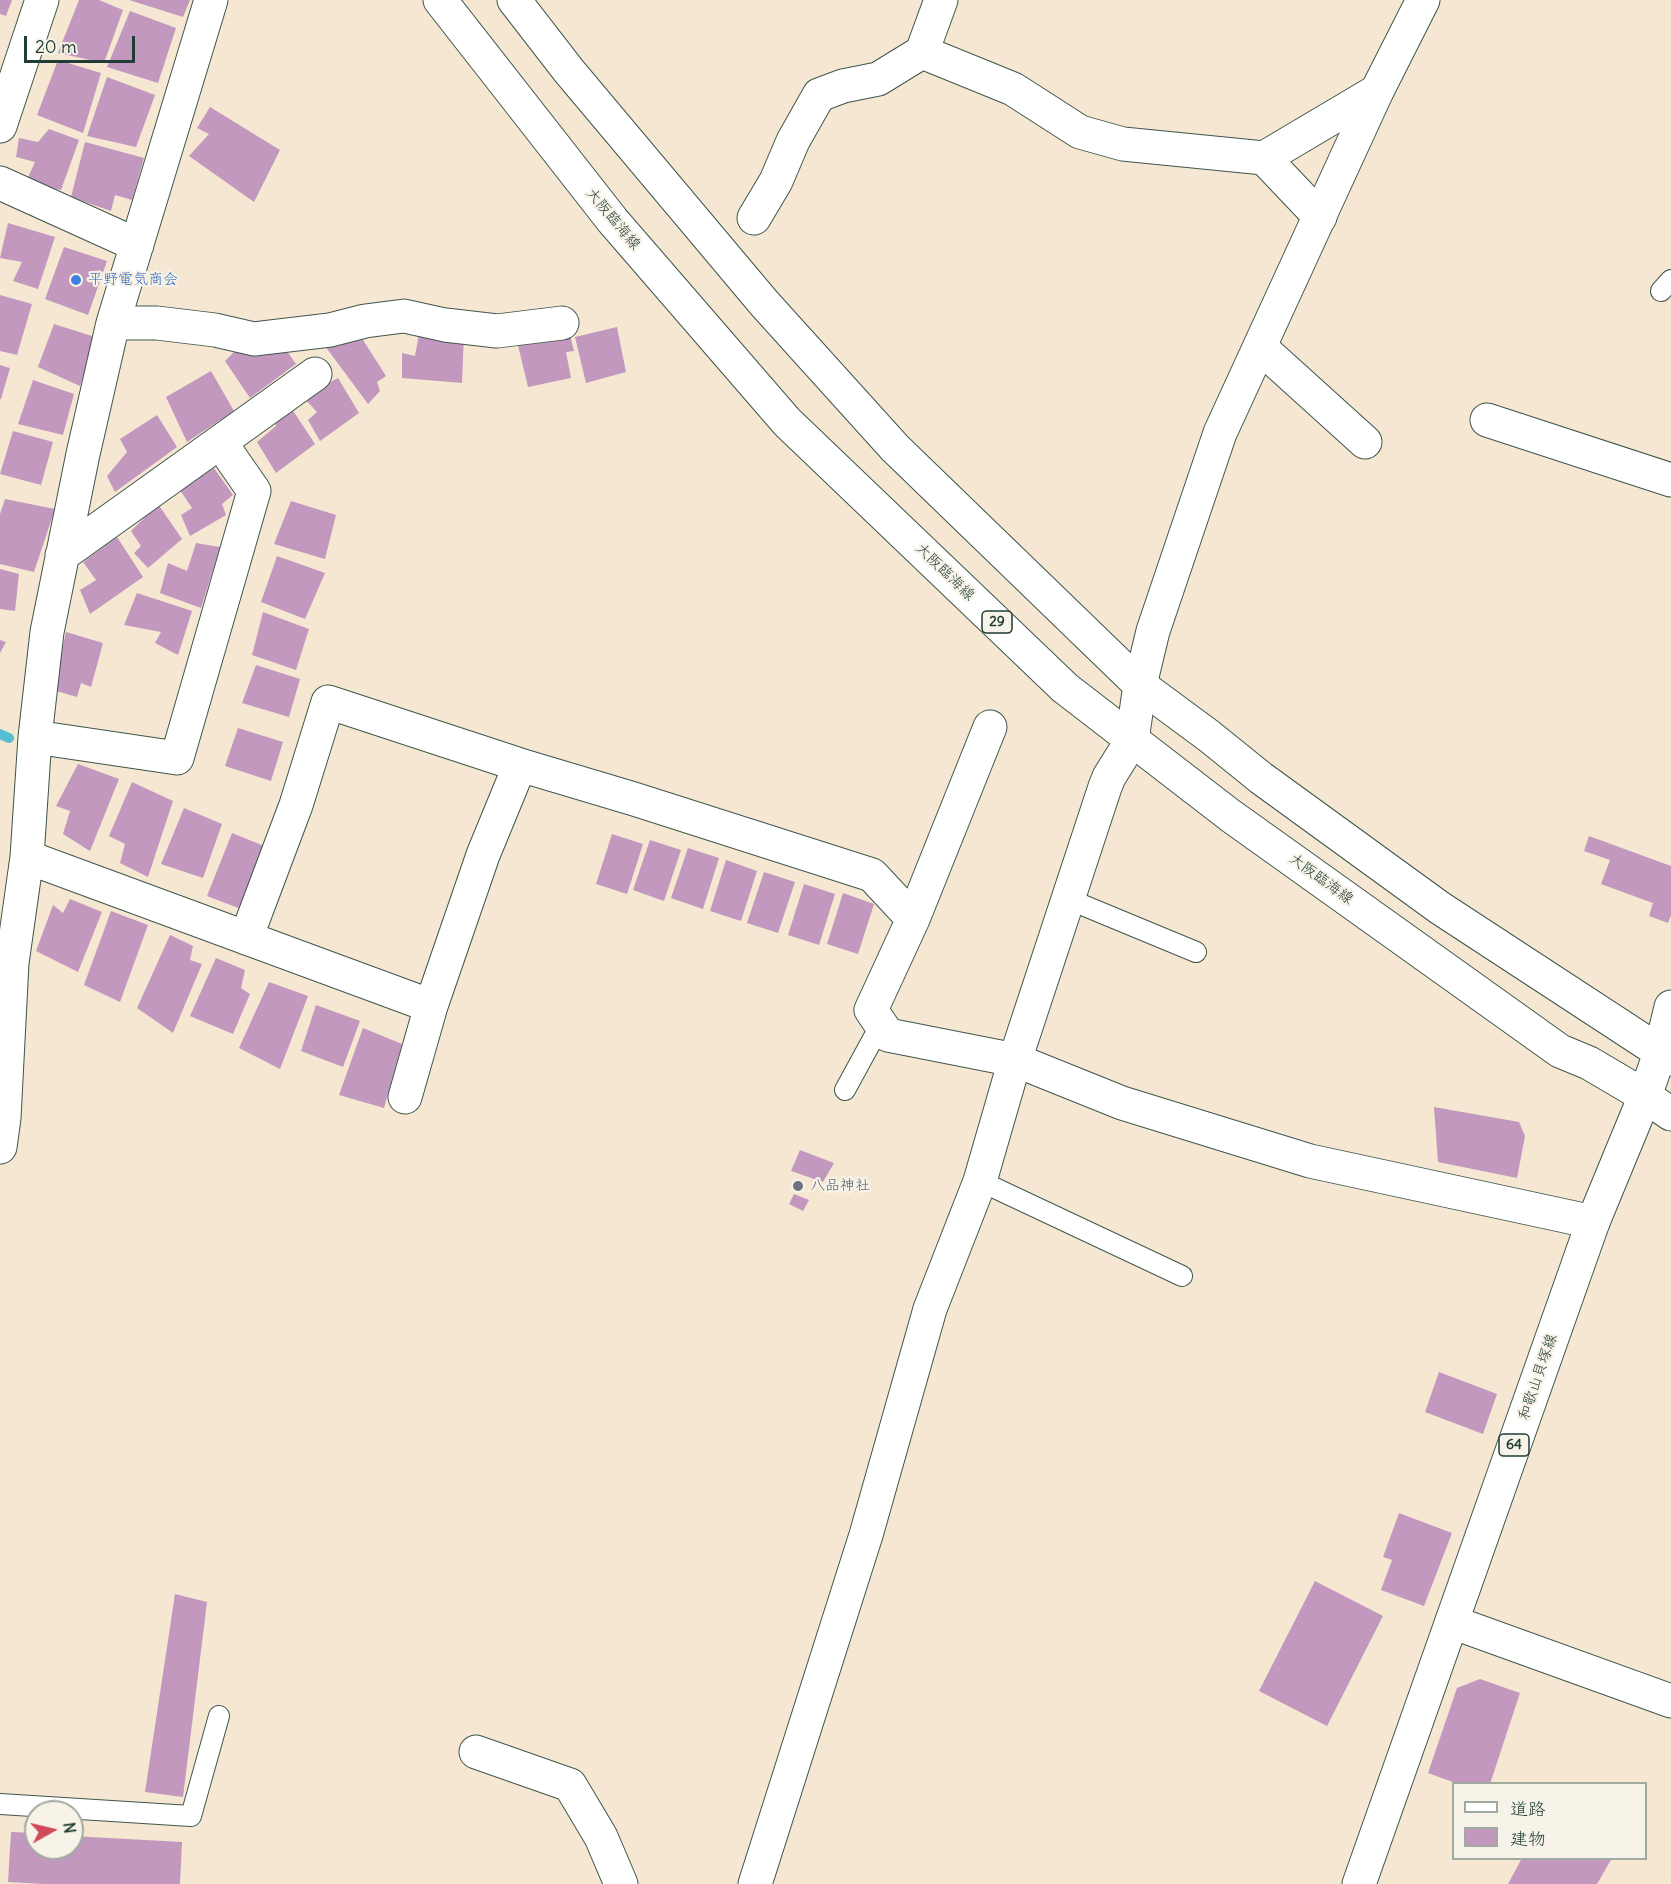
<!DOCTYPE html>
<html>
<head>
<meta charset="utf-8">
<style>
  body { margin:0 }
  #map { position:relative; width:1671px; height:1884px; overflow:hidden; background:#f5e7d1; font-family:Delius,"Klee One",sans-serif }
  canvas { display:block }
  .legend { position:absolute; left:1452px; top:1782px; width:195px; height:78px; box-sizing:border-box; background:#f7f3e8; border:2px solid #a1aaa0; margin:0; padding:8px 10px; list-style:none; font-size:18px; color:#1f3d34 }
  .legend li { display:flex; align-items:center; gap:12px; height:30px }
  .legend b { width:30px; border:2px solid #a1aaa0 }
  .north { position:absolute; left:24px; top:1800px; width:60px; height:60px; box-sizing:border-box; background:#f7f3e8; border:2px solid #a1aaa0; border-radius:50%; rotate:82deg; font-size:16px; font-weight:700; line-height:24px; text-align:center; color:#1f3d34 }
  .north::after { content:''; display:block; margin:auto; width:21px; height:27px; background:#d1495b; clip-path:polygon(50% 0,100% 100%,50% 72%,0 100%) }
  .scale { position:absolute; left:24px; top:36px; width:111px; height:27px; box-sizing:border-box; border:3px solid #1f3d34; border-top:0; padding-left:8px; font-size:18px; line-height:21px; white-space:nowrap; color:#1f3d34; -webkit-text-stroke:4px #f7f3e8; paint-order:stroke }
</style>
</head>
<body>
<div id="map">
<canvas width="1671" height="1884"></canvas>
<ul class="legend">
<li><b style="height:8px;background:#fff"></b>道路</li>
<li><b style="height:16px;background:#c298bf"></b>建物</li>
</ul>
<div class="north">N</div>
<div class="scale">20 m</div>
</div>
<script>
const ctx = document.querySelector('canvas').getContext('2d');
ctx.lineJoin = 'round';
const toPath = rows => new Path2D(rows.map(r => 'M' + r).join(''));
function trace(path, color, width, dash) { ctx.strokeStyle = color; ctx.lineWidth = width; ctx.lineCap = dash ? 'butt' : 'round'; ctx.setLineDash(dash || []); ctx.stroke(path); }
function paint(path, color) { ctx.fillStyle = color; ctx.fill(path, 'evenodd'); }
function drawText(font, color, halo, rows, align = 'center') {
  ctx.font = font + ' Delius,"Klee One",sans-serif'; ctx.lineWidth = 4.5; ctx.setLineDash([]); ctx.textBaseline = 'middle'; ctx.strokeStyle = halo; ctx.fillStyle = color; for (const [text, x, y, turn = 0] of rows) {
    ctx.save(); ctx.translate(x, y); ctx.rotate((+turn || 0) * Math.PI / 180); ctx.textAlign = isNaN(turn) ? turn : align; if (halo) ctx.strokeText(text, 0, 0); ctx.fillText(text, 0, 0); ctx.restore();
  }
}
trace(toPath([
  [0,734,9,738]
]), '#55bfd1', 10);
paint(toPath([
  [0,0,12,0,6,16,0,14],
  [79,0,99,0,123,10,104,63,58,53],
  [129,0,190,0,183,17],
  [130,11,176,28,158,83,107,67],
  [58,60,101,73,83,133,37,115],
  [107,77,155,95,136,147,87,136],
  [210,107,280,150,254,202,189,156,209,134,197,128],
  [49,129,79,140,61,190,26,182,35,162,16,157,19,138,38,142],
  [85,142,144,158,132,200,115,195,111,211,71,197],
  [8,223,55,237,38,289,13,281,22,262,0,258],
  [64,247,107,261,88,315,45,299],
  [0,295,32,304,17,355,0,351],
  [54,324,95,337,80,386,38,367],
  [617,327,626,372,586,383,575,337],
  [569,331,574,351,566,352,571,378,528,387,517,341],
  [358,332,386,376,377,382,380,391,368,404,322,342],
  [419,334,464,334,462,383,402,378,402,353,415,356],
  [282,344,296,364,250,398,225,361,240,346],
  [0,365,10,368,1,399,0,399],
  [211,371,234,411,187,442,166,397],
  [338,378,359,413,320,441,308,420,317,412,303,397],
  [33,380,74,394,63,435,18,424],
  [288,403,315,444,276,473,257,442,276,426,272,415],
  [157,415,177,447,115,492,107,476,127,452,120,439],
  [13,431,53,442,41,485,0,474],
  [214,468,233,495,222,504,226,515,190,536,181,515,192,508,180,490],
  [5,499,55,509,34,572,0,564,0,514],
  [291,501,336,515,325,559,274,544],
  [158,504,182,539,148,568,134,553,141,546,131,531],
  [117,537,143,577,90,614,80,590,96,580,83,562],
  [196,543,220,547,201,608,160,593,168,563,187,571],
  [277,556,325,573,305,619,261,602],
  [0,569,19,574,15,611,0,609],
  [137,593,192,611,178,655,155,643,161,632,124,625],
  [263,612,309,629,296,670,252,655],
  [66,632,103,643,91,687,81,683,77,697,53,690],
  [0,640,6,642,0,653],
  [256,665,300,679,289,717,242,703],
  [238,728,283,742,271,781,225,766],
  [78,764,119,779,90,851,63,834,70,811,56,806],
  [132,782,173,801,148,877,120,863,125,844,109,836],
  [184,808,222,824,203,878,161,864],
  [232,833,264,846,241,909,207,896],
  [612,834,643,844,627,894,596,884],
  [1589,836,1671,866,1671,915,1668,923,1649,916,1653,903,1601,884,1610,860,1584,851],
  [650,840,681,850,664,901,633,890],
  [688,848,719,858,703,909,671,898],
  [726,860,757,871,741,921,710,911],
  [764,872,795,882,778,933,747,923],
  [804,884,835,894,819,945,788,935],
  [843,893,874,904,858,954,827,944],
  [70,899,102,912,78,972,36,951,53,905,63,913],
  [111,911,148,925,120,1002,84,985],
  [170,935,193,946,190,960,202,964,173,1033,137,1008],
  [216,958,245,970,241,988,250,994,233,1034,190,1016],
  [269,982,308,996,280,1069,239,1048],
  [316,1005,360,1021,343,1067,301,1051],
  [363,1028,402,1044,384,1108,339,1095],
  [1434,1107,1519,1122,1525,1136,1517,1178,1438,1162],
  [800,1150,834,1163,823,1182,791,1171],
  [794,1194,809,1200,803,1211,789,1204],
  [1439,1372,1497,1394,1483,1434,1425,1412],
  [1399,1513,1452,1533,1424,1606,1381,1590,1392,1560,1383,1557],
  [1315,1581,1383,1616,1327,1726,1259,1691],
  [175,1594,207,1602,183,1797,145,1792],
  [1480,1679,1520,1693,1490,1784,1458,1784,1428,1773,1457,1688],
  [11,1832,36,1833,36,1848,72,1848,72,1836,182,1842,180,1884,43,1884,8,1882],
  [1522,1858,1612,1858,1597,1884,1508,1884]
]), '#c298bf');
const service = toPath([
  [1661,291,1671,280],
  [1068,899,1196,952],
  [845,1090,881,1024],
  [980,1181,1182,1276],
  [0,1804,191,1816,219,1716]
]);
const minor = toPath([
  [922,52,941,0],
  [0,126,42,0],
  [1264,158,1320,217],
  [0,183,137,245],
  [754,218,776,181,793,141,819,95,843,86,878,79,922,52,1013,89,1080,132,1123,144,1264,158,1377,91],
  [113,323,157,323,215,330,254,339,330,330,365,321,404,316,445,325,497,331,562,323],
  [1260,347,1365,442],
  [1487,420,1671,480],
  [62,555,315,374],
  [990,727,913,919,871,1010,888,1035,1015,1060,1122,1103,1310,1161,1593,1222],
  [35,737,177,758,254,491,220,442],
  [27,857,431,1006,405,1097],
  [246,938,296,805,328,702,520,765,634,799,872,875,913,919],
  [431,1006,483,855,520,765],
  [0,1147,4,1118,12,963,27,857,35,737,47,632,83,454,113,323,211,0],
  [476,1752,570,1785,601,1837,621,1884]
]);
const tertiary = toPath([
  [1452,1622,1671,1701],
  [755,1884,866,1535,930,1309,980,1181,1015,1060,1105,787,1109,777,1132,740,1140,685,1153,631,1220,433,1377,91,1423,0]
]);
const primary = toPath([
  [440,0,613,221,787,422,1065,688,1231,816,1560,1051,1589,1063,1645,1096,1671,1114],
  [514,0,569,71,764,303,895,448,1140,685,1209,736,1261,778,1440,908,1671,1059],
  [1359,1884,1593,1222,1645,1096,1660,1053,1671,1007]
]);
trace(service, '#3f564c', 22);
trace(minor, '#3f564c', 35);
trace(tertiary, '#3f564c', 35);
trace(primary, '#3f564c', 35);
trace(service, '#fff', 20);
trace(minor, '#fff', 33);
trace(tertiary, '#fff', 33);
trace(primary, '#fff', 33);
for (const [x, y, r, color] of [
  [76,280,6,"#3f7fe0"],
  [798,1186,6,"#6b7280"]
]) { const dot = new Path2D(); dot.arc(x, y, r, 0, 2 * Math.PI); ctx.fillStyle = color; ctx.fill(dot); trace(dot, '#f7f3e8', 2); }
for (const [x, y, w] of [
  [997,622,30],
  [1514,1445,30]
]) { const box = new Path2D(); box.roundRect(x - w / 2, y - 11, w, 22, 4.5); ctx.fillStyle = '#f7f3e8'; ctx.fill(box); trace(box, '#1f3d34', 1.5); }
drawText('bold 14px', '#1f3d34', null, [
  ["29",997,622],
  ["64",1514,1445]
]);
drawText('15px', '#1f3d34', '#f7f3e8', [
  ["大阪臨海線",613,219,50],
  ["大阪臨海線",945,572,44],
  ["大阪臨海線",1321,879,36],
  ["和歌山貝塚線",1538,1377,-71]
]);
drawText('15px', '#366cbe', '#f7f3e8', [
  ["平野電気商会",88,280]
], 'left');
drawText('15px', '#5b616d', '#f7f3e8', [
  ["八品神社",810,1186]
], 'left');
</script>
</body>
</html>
